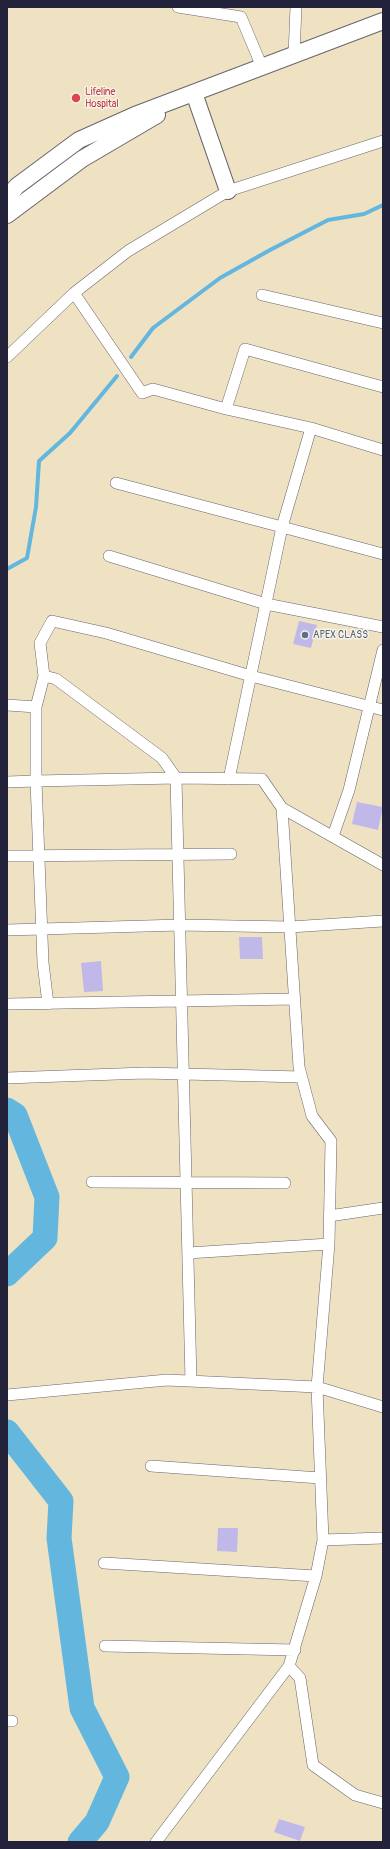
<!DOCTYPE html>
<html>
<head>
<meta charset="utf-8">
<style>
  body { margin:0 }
  #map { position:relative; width:390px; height:1849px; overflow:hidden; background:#eee2c3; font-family:Pangolin,sans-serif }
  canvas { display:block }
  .frame { position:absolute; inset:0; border:8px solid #22223b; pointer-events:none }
</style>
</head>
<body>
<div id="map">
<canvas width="390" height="1849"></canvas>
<div class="frame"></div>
</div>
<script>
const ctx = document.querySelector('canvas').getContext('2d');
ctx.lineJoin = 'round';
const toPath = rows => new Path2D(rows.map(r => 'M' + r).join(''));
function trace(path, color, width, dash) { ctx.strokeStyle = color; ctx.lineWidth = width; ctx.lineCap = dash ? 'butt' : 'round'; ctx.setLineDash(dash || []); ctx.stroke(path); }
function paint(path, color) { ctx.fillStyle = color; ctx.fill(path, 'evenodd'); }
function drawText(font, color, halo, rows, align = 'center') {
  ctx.font = font + ' Pangolin,sans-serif'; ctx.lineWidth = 3; ctx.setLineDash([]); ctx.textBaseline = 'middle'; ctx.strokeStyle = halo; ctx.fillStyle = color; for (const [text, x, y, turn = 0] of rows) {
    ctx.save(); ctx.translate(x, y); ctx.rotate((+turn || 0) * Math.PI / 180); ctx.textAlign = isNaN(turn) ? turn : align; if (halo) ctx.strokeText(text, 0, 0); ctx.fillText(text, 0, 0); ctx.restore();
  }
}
trace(toPath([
  [131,357,153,328,220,278,270,250,328,220,364,214,383,205],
  [7,569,27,558,36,507,39,461,70,433,117,376]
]), '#63b7df', 4);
trace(toPath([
  [7,1110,15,1115,47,1197,45,1238,7,1274],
  [7,1432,61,1501,59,1538,82,1708,117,1777,97,1822,80,1842]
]), '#63b7df', 25);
paint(toPath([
  [299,621,317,625,311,648,293,644],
  [357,802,383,807,378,830,352,824],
  [239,937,262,937,263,959,240,959],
  [101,961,103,991,84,992,81,963],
  [218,1528,238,1528,237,1552,217,1551],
  [279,1819,305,1827,300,1841,274,1832]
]), '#c1b8ea');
const street = toPath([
  [178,7,241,17,262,67],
  [294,55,296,7],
  [74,293,128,251,228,191,383,141],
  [262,295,383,323],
  [7,357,74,293,142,393,153,389,226,409,311,428,383,450],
  [226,409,245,349,383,387],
  [116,483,282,527,311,428],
  [109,556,266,604,383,627],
  [44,676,56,679,162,758,176,778,191,1381],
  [7,705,36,707],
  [229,779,282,527,383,554],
  [7,782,36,781,36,707,44,676,40,643,52,621,106,633,251,676,383,710],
  [282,808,383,865],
  [333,836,349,790,383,650],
  [7,856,231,854],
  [7,930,180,925,290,927,383,921],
  [7,1004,294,999],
  [48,1004,43,963,36,781,176,778,262,779,282,808,299,1067,312,1116,331,1141,329,1244,317,1387,323,1540,316,1576,289,1666,156,1842],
  [7,1078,145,1073,301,1077],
  [92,1182,285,1183],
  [329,1216,383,1208],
  [188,1253,329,1244],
  [7,1395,167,1380,317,1387,383,1407],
  [151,1466,320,1478],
  [323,1540,383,1538],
  [104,1563,316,1576],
  [105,1646,295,1650],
  [289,1666,300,1678,313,1765,355,1795,383,1803],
  [7,1721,12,1721]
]);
const secondary = toPath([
  [194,93,228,191],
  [7,197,17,186,79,140,135,115,383,21],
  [7,215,82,159,157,115]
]);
trace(street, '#69656b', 12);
trace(secondary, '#69656b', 18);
trace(street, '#fff', 11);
trace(secondary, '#fff', 16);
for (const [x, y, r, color] of [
  [76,98,5,"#e0444e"],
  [305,635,4,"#5c6f8a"]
]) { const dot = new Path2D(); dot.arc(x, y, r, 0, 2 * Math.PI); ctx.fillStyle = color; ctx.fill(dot); trace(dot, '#f7f3e8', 1.5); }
drawText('10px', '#be3a42', '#f7f3e8', [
  ["Lifeline",85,92],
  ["Hospital",85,104]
], 'left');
drawText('10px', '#4e5e75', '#f7f3e8', [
  ["APEX CLASS",313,635]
], 'left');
</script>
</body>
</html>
